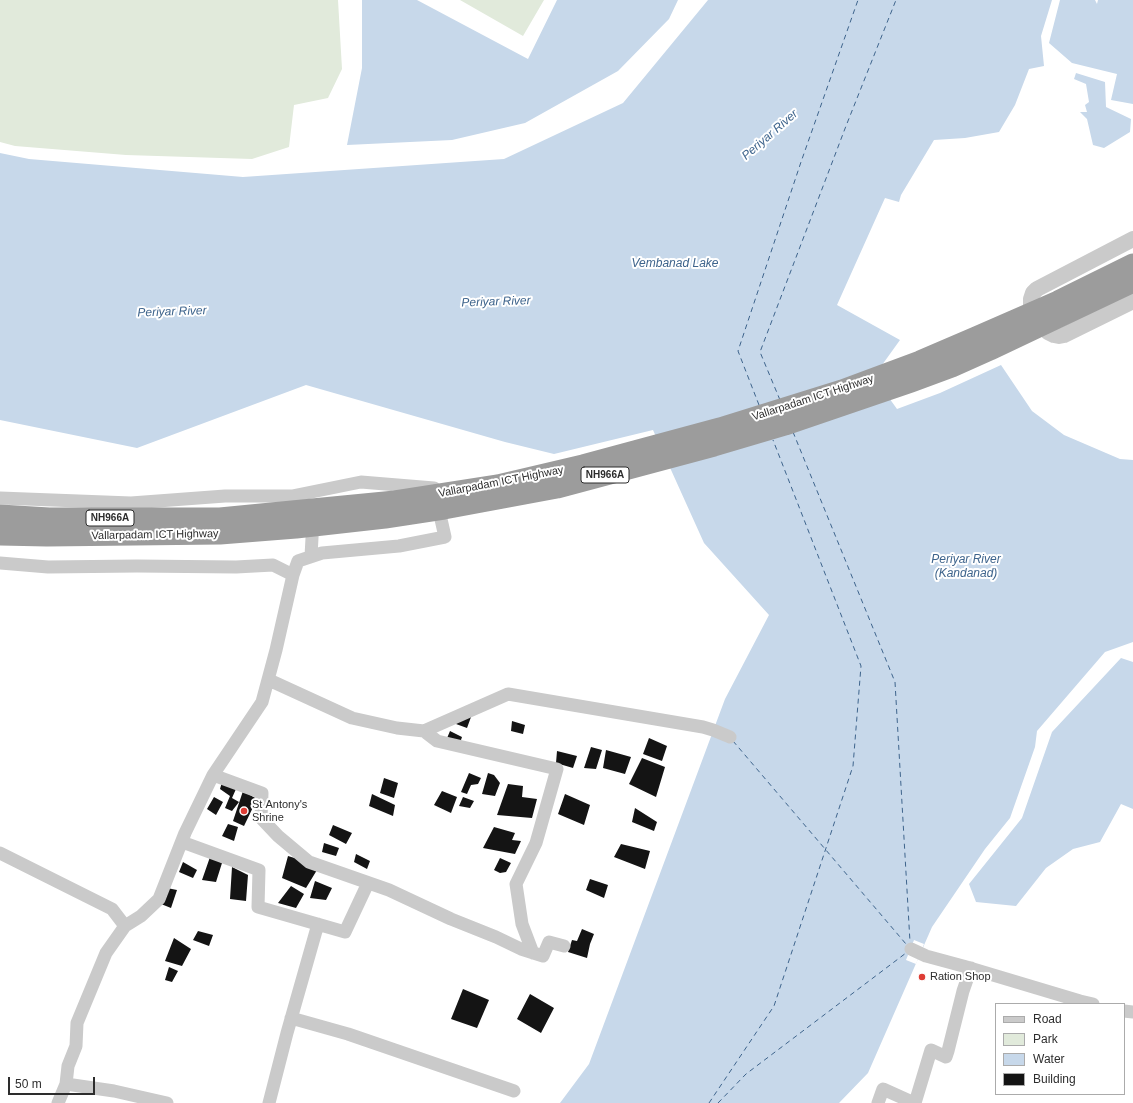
<!DOCTYPE html>
<html>
<head>
<meta charset="utf-8">
<style>
  body { margin:0 }
  #map { position:relative; width:1133px; height:1103px; overflow:hidden; background:#fff; font-family:Arial,sans-serif }
  canvas { display:block }
  .legend { position:absolute; left:995px; top:1003px; width:130px; height:92px; box-sizing:border-box; background:#fff; border:1px solid #ababab; margin:0; padding:5px 7px; list-style:none; font-size:12px; color:#2d2d2d }
  .legend li { display:flex; align-items:center; gap:8px; height:20px }
  .legend b { width:20px; border:1px solid #ababab }
  .scale { position:absolute; left:8px; top:1077px; width:87px; height:18px; box-sizing:border-box; border:2px solid #2d2d2d; border-top:0; padding-left:5px; font-size:12px; line-height:14px; white-space:nowrap; color:#2d2d2d; -webkit-text-stroke:3px #fff; paint-order:stroke }
</style>
</head>
<body>
<div id="map">
<canvas width="1133" height="1103"></canvas>
<ul class="legend">
<li><b style="height:5px;background:#cacaca"></b>Road</li>
<li><b style="height:11px;background:#e1eadb"></b>Park</li>
<li><b style="height:11px;background:#c7d8ea"></b>Water</li>
<li><b style="height:11px;background:#141414"></b>Building</li>
</ul>
<div class="scale">50 m</div>
</div>
<script>
const ctx = document.querySelector('canvas').getContext('2d');
ctx.lineJoin = 'round';
function paint(path, color) { ctx.fillStyle = color; ctx.fill(path, 'evenodd'); }
const toPath = rows => new Path2D(rows.map(r => 'M' + r).join(''));
function trace(path, color, width, dash) { ctx.strokeStyle = color; ctx.lineWidth = width; ctx.lineCap = dash ? 'butt' : 'round'; ctx.setLineDash(dash || []); ctx.stroke(path); }
function drawText(font, color, halo, rows, align = 'center') {
  ctx.font = font + ' Arial,sans-serif'; ctx.lineWidth = 4; ctx.setLineDash([]); ctx.textBaseline = 'middle'; ctx.strokeStyle = halo; ctx.fillStyle = color; for (const [text, x, y, turn = 0] of rows) {
    ctx.save(); ctx.translate(x, y); ctx.rotate((+turn || 0) * Math.PI / 180); ctx.textAlign = isNaN(turn) ? turn : align; if (halo) ctx.strokeText(text, 0, 0); ctx.fillText(text, 0, 0); ctx.restore();
  }
}
paint(toPath([
  [0,0,338,0,342,69,328,98,294,105,289,147,252,159,126,155,15,146,0,142],
  [460,0,544,0,523,36]
]), '#e1eadb');
paint(toPath([
  [362,0,417,0,528,59,557,0,678,0,669,19,618,71,525,123,452,140,347,145,362,68],
  [708,0,1052,0,1041,36,1044,66,1029,69,1015,105,999,132,965,138,934,140,901,195,899,202,885,198,837,305,900,340,877,372,887,395,897,409,940,393,1001,365,1032,411,1064,435,1120,459,1133,460,1133,642,1105,652,1037,731,1035,747,1010,818,985,849,932,927,868,1073,839,1103,560,1103,589,1064,725,699,769,615,704,543,653,430,554,454,505,442,306,385,137,448,0,420,0,153,29,159,243,177,504,159,623,103],
  [1060,0,1095,0,1097,4,1098,0,1133,0,1133,104,1111,100,1117,74,1072,63,1049,43],
  [1076,73,1105,82,1106,107,1131,119,1130,132,1104,148,1093,145,1087,119,1080,112,1087,112,1085,105,1089,102,1086,84,1074,79],
  [1121,658,1133,662,1133,809,1121,804,1100,842,1073,849,1046,868,1016,906,976,902,969,884,1022,818,1052,732]
]), '#c7d8ea');
paint(toPath([
  [914,940,924,944,916,964,906,960]
]), '#fff');
trace(toPath([
  [780,400,760,352,846,126,896,0],
  [759,405,738,351,801,162,858,0],
  [793,432,895,682,910,942],
  [733,741,906,944],
  [709,1103,774,1006,853,766,861,666,773,440],
  [718,1103,746,1074,906,953]
]), '#3e648c', 1, [5, 4]);
paint(toPath([
  [460,715,471,717,467,728,456,724],
  [512,721,525,725,523,734,511,731],
  [450,731,462,737,460,743,445,743],
  [649,738,667,746,662,761,643,754],
  [591,747,602,750,596,769,584,768],
  [606,750,631,757,625,774,603,768],
  [557,751,577,756,573,768,556,763],
  [642,758,665,767,656,797,629,784],
  [469,773,481,778,478,784,471,785,467,794,461,792],
  [488,773,494,775,500,783,495,796,482,794],
  [384,778,398,783,394,798,380,793],
  [222,782,236,789,232,798,239,802,232,811,225,808,230,796,220,789],
  [508,784,523,786,522,797,537,799,532,818,497,815],
  [243,791,257,799,244,826,233,821],
  [442,791,457,797,451,813,434,805],
  [372,794,395,805,393,816,369,806],
  [565,794,590,805,584,825,558,814],
  [214,797,223,802,216,815,207,809],
  [463,797,474,801,470,808,459,806],
  [635,808,657,822,654,831,632,822],
  [228,824,238,827,234,841,222,836],
  [333,825,352,833,346,844,329,835],
  [494,827,515,833,512,840,521,841,515,854,483,848],
  [324,843,339,848,336,856,322,852],
  [621,844,650,851,645,869,614,857],
  [356,854,370,861,367,869,354,862],
  [288,856,301,860,317,870,306,888,282,878],
  [210,857,222,863,216,882,202,880],
  [500,858,511,863,506,872,500,873,494,870],
  [183,862,197,870,193,878,179,872],
  [232,867,248,875,246,901,230,899],
  [590,879,608,885,604,898,586,890],
  [315,881,332,888,326,900,310,898],
  [291,886,304,894,296,908,278,903],
  [167,888,177,890,171,908,161,904],
  [582,929,594,934,590,944,587,958,568,952,572,940,577,941],
  [198,931,213,935,209,946,193,940],
  [174,938,191,949,182,966,165,961],
  [169,967,178,971,172,982,165,980],
  [463,989,489,1000,477,1028,451,1019],
  [530,994,554,1008,541,1033,517,1019]
]), '#141414');
trace(toPath([
  [0,498,131,503,225,496,292,496,361,482,434,488,445,537,399,546,322,553,298,561,293,575],
  [311,556,313,520],
  [0,563,48,567,137,566,236,567,273,565,293,575,276,650,262,702,213,775,185,833,159,899,141,916,125,926,106,953,77,1023,76,1046,68,1066,66,1084,58,1103],
  [269,680,352,718,397,728,424,731,508,694,703,727,713,730,730,737],
  [424,731,437,741,557,769,536,843,516,884,522,924,533,953],
  [213,775,262,793,261,818,278,836,309,862,389,890,451,919,496,937,521,949,543,956,549,942,564,946],
  [182,842,259,870,258,907,345,932,368,883],
  [0,853,112,909,125,926],
  [911,949,926,956,963,966,1080,1001,1093,1004],
  [1124,1011,1133,1012],
  [291,1018,348,1034,514,1091],
  [66,1084,114,1091,167,1103],
  [269,1103,287,1033,318,924],
  [878,1103,883,1089,914,1103],
  [915,1103,931,1050,946,1057,948,1051,963,991,971,968]
]), '#cacaca', 13);
trace(toPath([
  [1133,239,1037,289,1033,293,1031,299,1031,305,1048,332,1054,335,1059,336,1064,335,1133,301]
]), '#cacaca', 16);
trace(toPath([
  [0,515,49,518,220,518,395,501,498,485,583,465,720,428,842,390,920,361,976,337,1058,301,1133,264],
  [0,535,47,536,220,534,296,528,385,518,444,509,557,488,714,446,785,425,911,382,952,367,990,350,1133,282]
]), '#9c9c9c', 21);
for (const [x, y, r, color] of [
  [244,811,4,"#de3d35"],
  [922,977,4,"#de3d35"]
]) { const dot = new Path2D(); dot.arc(x, y, r, 0, 2 * Math.PI); ctx.fillStyle = color; ctx.fill(dot); trace(dot, '#fff', 1.5); }
for (const [x, y, w] of [
  [605,475,48],
  [110,518,48]
]) { const box = new Path2D(); box.roundRect(x - w / 2, y - 8, w, 16, 3); ctx.fillStyle = '#fff'; ctx.fill(box); trace(box, '#2d2d2d', 1); }
drawText('bold 10px', '#2d2d2d', null, [
  ["NH966A",605,475],
  ["NH966A",110,518]
]);
drawText('11px', '#2d2d2d', '#fff', [
  ["Vallarpadam ICT Highway",813,398,-18],
  ["Vallarpadam ICT Highway",501,482,-11],
  ["Vallarpadam ICT Highway",155,535,-1]
]);
drawText('11px', '#2d2d2d', '#fff', [
  ["St Antony's",252,805],
  ["Shrine",252,818],
  ["Ration Shop",930,977]
], 'left');
drawText('italic 12px', '#3e648c', '#fff', [
  ["Periyar River",770,135,-41],
  ["Vembanad Lake",675,264],
  ["Periyar River",496,302,-2],
  ["Periyar River",172,312,-2],
  ["Periyar River",966,560],
  ["(Kandanad)",966,574]
]);
</script>
</body>
</html>
